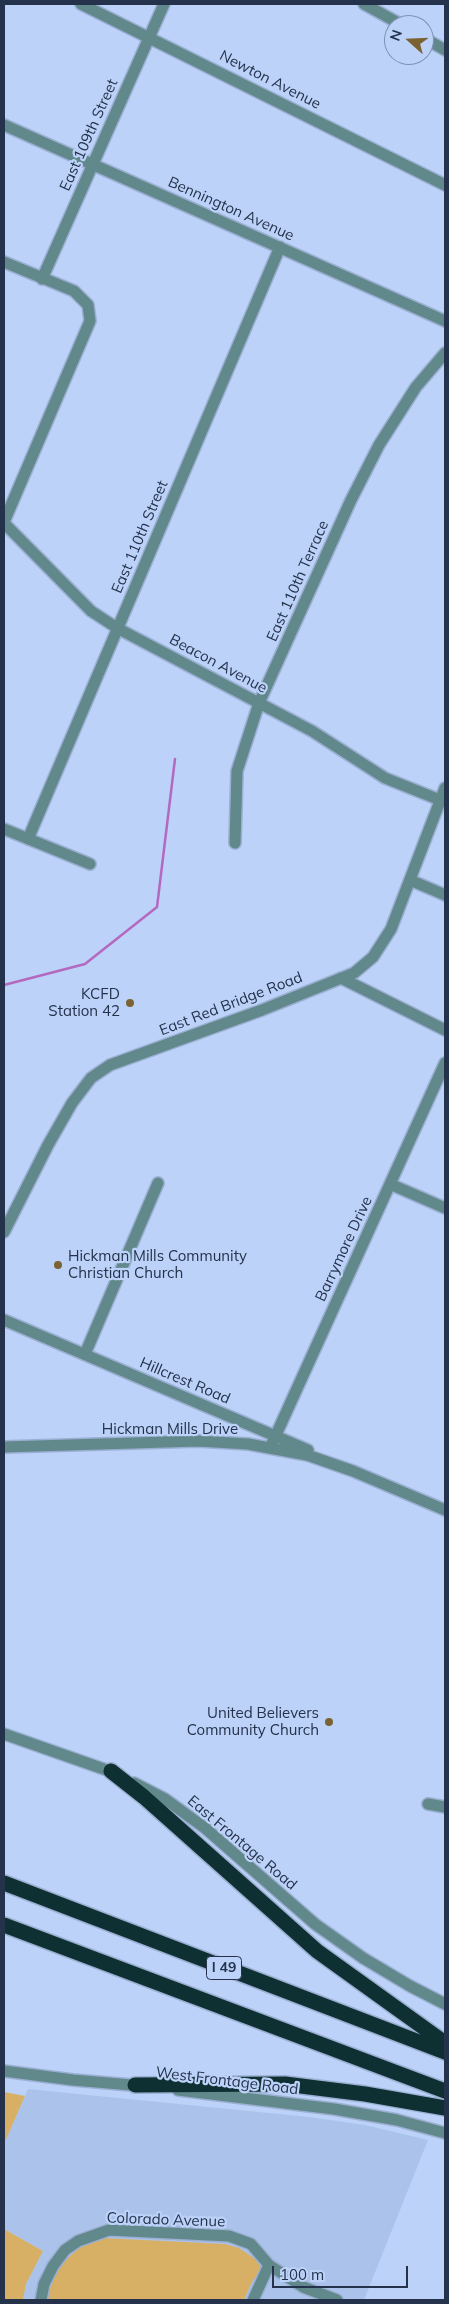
<!DOCTYPE html>
<html>
<head>
<meta charset="utf-8">
<style>
  body { margin:0 }
  #map { position:relative; width:449px; height:2304px; overflow:hidden; background:#bcd2f8; font-family:Mulish,sans-serif }
  canvas { display:block }
  .frame { position:absolute; inset:0; border:5px solid #24324b; pointer-events:none }
  .north { position:absolute; left:384px; top:15px; width:50px; height:50px; box-sizing:border-box; background:#bcd2f8; border:1px solid #7f92b3; border-radius:50%; rotate:290deg; font-size:14px; font-weight:700; line-height:20px; text-align:center; color:#24324b }
  .north::after { content:''; display:block; margin:auto; width:18px; height:22px; background:#7a6232; clip-path:polygon(50% 0,100% 100%,50% 72%,0 100%) }
  .scale { position:absolute; left:272px; top:2266px; width:136px; height:22px; box-sizing:border-box; border:2px solid #24324b; border-top:0; padding-left:6px; font-size:15px; line-height:18px; white-space:nowrap; color:#24324b; -webkit-text-stroke:4px #bcd2f8; paint-order:stroke }
</style>
</head>
<body>
<div id="map">
<canvas width="449" height="2304"></canvas>
<div class="frame"></div>
<div class="north">N</div>
<div class="scale">100 m</div>
</div>
<script>
const ctx = document.querySelector('canvas').getContext('2d');
ctx.lineJoin = 'round';
function paint(path, color) { ctx.fillStyle = color; ctx.fill(path, 'evenodd'); }
const toPath = rows => new Path2D(rows.map(r => 'M' + r).join(''));
function trace(path, color, width, dash) { ctx.strokeStyle = color; ctx.lineWidth = width; ctx.lineCap = dash ? 'butt' : 'round'; ctx.setLineDash(dash || []); ctx.stroke(path); }
function drawText(font, color, halo, rows, align = 'center') {
  ctx.font = font + ' Mulish,sans-serif'; ctx.lineWidth = 4.5; ctx.setLineDash([]); ctx.textBaseline = 'middle'; ctx.strokeStyle = halo; ctx.fillStyle = color; for (const [text, x, y, turn = 0] of rows) {
    ctx.save(); ctx.translate(x, y); ctx.rotate((+turn || 0) * Math.PI / 180); ctx.textAlign = isNaN(turn) ? turn : align; if (halo) ctx.strokeText(text, 0, 0); ctx.fillText(text, 0, 0); ctx.restore();
  }
}
paint(toPath([
  [28,2089,309,2117,365,2125,428,2140,364,2300,23,2300,26,2284,43,2251,4,2229,4,2144]
]), '#abc3eb');
paint(toPath([
  [4,2092,25,2096,4,2144],
  [4,2229,43,2251,26,2284,23,2300,4,2300],
  [103,2238,225,2244,239,2248,254,2258,262,2268,252,2282,244,2300,45,2300,45,2295,57,2268,80,2247]
]), '#d7b065');
trace(toPath([
  [4,985,85,964,157,907,175,759]
]), '#b469c0', 2.5);
const minor = toPath([
  [81,4,445,185],
  [364,4,402,25],
  [424,38,445,50],
  [4,125,445,321],
  [4,262,74,291,88,305,90,321,4,522],
  [42,279,164,4],
  [4,523,91,611,117,628,312,731,385,778,440,800],
  [4,829,90,864],
  [28,839,280,247],
  [235,843,237,771,259,703,351,500,379,445,416,387,445,353],
  [410,880,445,895],
  [341,978,445,1030],
  [390,1184,445,1208],
  [4,1232,48,1145,72,1103,91,1078,110,1065,262,1010,354,973,373,957,391,929,445,788],
  [4,1320,308,1450],
  [85,1354,158,1183],
  [4,1447,198,1441,248,1444,307,1455,353,1471,445,1510],
  [270,1448,445,1063],
  [4,1734,118,1774],
  [134,1783,165,1799,205,1828,315,1924,363,1958,410,1986,445,2004],
  [428,1804,445,1807],
  [4,2071,73,2080,143,2086],
  [178,2090,334,2109,397,2120,445,2133],
  [41,2300,44,2284,53,2266,65,2250,78,2241,109,2230,229,2236,251,2244,269,2265,303,2287,337,2300],
  [253,2300,269,2265]
]);
const highway = toPath([
  [111,1771,144,1797,317,1951,445,2043],
  [4,1883,445,2052],
  [4,1925,445,2091],
  [135,2085,285,2084,365,2094,445,2108]
]);
trace(minor, '#9bafd2', 14);
trace(highway, '#9bafd2', 18);
trace(minor, '#61898c', 11);
trace(highway, '#0e3032', 15);
for (const [x, y, r, color] of [
  [130,1003,5,"#7a6232"],
  [58,1265,5,"#7a6232"],
  [329,1722,5,"#7a6232"]
]) { const dot = new Path2D(); dot.arc(x, y, r, 0, 2 * Math.PI); ctx.fillStyle = color; ctx.fill(dot); trace(dot, '#bcd2f8', 2); }
for (const [x, y, w] of [
  [224,1968,35]
]) { const box = new Path2D(); box.roundRect(x - w / 2, y - 11.5, w, 23, 4); ctx.fillStyle = '#bcd2f8'; ctx.fill(box); trace(box, '#24324b', 1); }
drawText('bold 14px', '#24324b', null, [
  ["I 49",224,1968]
]);
drawText('15px', '#24324b', '#bcd2f8', [
  ["Newton Avenue",270,80,27],
  ["East 109th Street",89,135,-66],
  ["Bennington Avenue",231,209,24],
  ["East 110th Street",140,537,-67],
  ["East 110th Terrace",298,581,-66],
  ["Beacon Avenue",218,664,28],
  ["East Red Bridge Road",231,1004,-21],
  ["Barrymore Drive",344,1249,-65],
  ["Hillcrest Road",185,1381,23],
  ["Hickman Mills Drive",170,1429],
  ["East Frontage Road",242,1843,40],
  ["West Frontage Road",227,2081,7],
  ["Colorado Avenue",166,2220,2]
]);
drawText('15px', '#24324b', '#bcd2f8', [
  ["KCFD",120,994],
  ["Station 42",120,1011],
  ["Hickman Mills Community",68,1256,"left"],
  ["Christian Church",68,1273,"left"],
  ["United Believers",319,1713],
  ["Community Church",319,1730]
], 'right');
</script>
</body>
</html>
